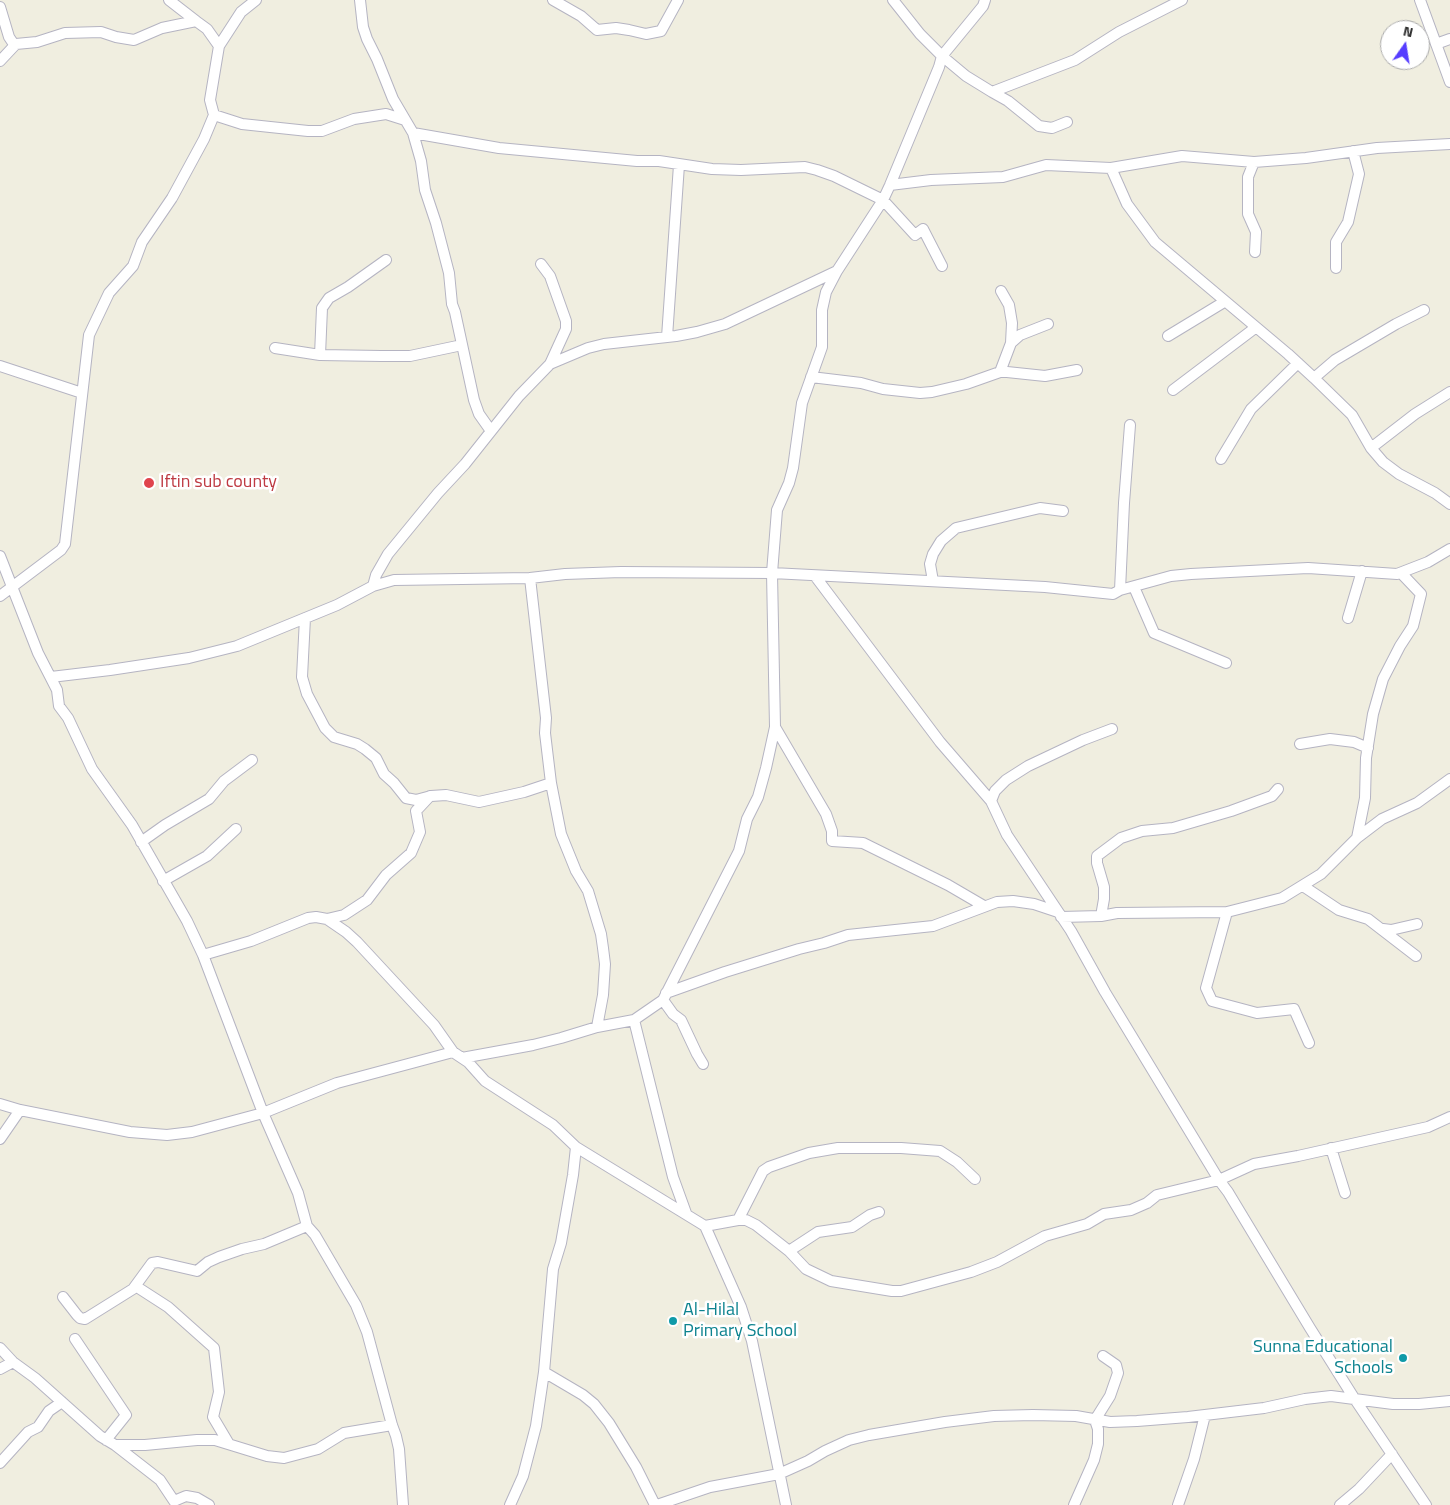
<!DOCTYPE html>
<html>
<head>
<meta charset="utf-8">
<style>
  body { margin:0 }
  #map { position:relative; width:1450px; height:1505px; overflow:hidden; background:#f0eee0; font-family:"Titillium Web",sans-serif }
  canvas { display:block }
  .north { position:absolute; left:1380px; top:20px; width:50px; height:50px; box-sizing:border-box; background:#fff; border:1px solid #ababab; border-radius:50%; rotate:13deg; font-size:14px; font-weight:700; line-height:20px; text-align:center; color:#2e2e2e }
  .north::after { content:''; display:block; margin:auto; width:18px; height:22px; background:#563dff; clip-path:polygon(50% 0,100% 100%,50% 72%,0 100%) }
</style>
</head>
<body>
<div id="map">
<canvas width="1450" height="1505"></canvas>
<div class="north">N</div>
</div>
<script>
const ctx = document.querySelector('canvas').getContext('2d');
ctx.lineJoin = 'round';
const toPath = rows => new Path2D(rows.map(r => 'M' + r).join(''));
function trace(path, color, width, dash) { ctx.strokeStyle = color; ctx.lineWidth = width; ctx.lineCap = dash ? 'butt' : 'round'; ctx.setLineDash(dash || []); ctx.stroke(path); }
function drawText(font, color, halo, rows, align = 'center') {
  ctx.font = font + ' "Titillium Web",sans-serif'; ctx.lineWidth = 5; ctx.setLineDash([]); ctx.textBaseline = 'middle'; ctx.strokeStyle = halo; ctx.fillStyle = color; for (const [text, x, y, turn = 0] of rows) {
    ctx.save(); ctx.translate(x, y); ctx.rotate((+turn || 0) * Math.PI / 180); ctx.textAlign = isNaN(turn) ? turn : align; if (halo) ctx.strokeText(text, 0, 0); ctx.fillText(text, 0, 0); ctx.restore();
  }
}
const minor = toPath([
  [169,0,196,21],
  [360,0,363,27,367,39,377,59,393,99,413,133,421,161,425,190,436,223,449,273,452,304,455,312,474,400,479,414,491,431],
  [553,0,581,16,597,30,616,28,629,30,646,34,661,31,678,0],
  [893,0,920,34,942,56,966,76,992,92,1075,60,1119,32,1182,0],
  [1420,0,1450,82],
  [0,7,9,37,13,43,16,44],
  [1436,44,1450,39],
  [0,61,16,44,37,42,65,33,101,32,116,37,134,40,162,28,196,21,207,29,219,46],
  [992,92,1008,101,1039,126,1052,128,1067,122],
  [214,115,242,124,308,131,322,131,354,119,386,114,405,120],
  [413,133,499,148,637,161,659,161,712,169,741,170,805,167,817,170,834,176,883,200,915,235,923,229,942,266],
  [1254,162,1248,177,1248,214,1256,232,1255,252],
  [1111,168,1127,204,1155,242,1288,354,1314,378,1352,415,1371,448,1383,462,1399,474,1435,493,1450,504],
  [890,185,931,180,1003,177,1046,165,1111,168,1182,156,1254,162,1306,158,1377,148,1450,144],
  [541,264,550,276,566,321,566,329,550,364],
  [1336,268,1336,242,1348,222,1359,174,1353,151],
  [1168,336,1224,302],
  [667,337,679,165],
  [1011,343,1020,335,1048,324],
  [275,348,320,355,381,356,410,356,462,345],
  [320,355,322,308,329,298,348,287,386,260],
  [0,366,82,393],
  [1000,372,1011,343,1012,323,1009,305,1001,291],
  [811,377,861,383,883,389,920,393,932,392,966,384,1000,372,1007,372,1045,376,1077,370],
  [1314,378,1335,360,1396,324,1424,310],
  [1173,390,1255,328],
  [1371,448,1415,414,1450,392],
  [1221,459,1251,409,1298,363],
  [0,556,38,653,57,690,59,706,68,718,92,769,132,825,187,921,203,955,263,1113,298,1193,307,1226,315,1235,356,1305,367,1332,392,1425,396,1436,399,1449,403,1505],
  [815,576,940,742,991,801,1007,835,1071,931,1105,992,1219,1180,1228,1192,1310,1328,1354,1398,1426,1505],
  [530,578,546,718,545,733,551,783,561,834,576,871,588,891,601,934,603,948,605,964,603,995,597,1027],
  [933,581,930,564,933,554,941,541,956,528,1040,508,1063,511],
  [373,586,376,575,388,554,438,493,465,464,519,396,550,364,588,348,604,344,676,336,697,332,725,324,837,271,883,200,890,185,939,67,942,56,983,6,985,0],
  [1134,587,1154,633,1226,663],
  [1120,590,1171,576,1191,574,1308,568,1397,574,1428,562,1450,549],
  [0,596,61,550,65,544,89,335,109,293,133,266,142,242,172,198,204,139,214,115,210,100,219,46,241,12,256,0],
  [305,618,302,677,307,694,325,728,334,737,357,744,365,749,376,758,384,774,394,783,406,798,416,800,431,796,446,795,479,802,524,792,551,783],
  [1348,618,1362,571],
  [51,677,110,670,189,658,237,646,337,605,373,586,394,580,530,578,565,574,621,572,772,573,1045,587,1113,594,1120,590,1124,503,1130,425],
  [775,727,826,814,832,831,832,841,863,843,948,885,984,906],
  [1300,744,1330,739,1354,742,1368,748],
  [991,801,995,791,1006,780,1028,766,1083,740,1112,729],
  [1357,838,1382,819,1417,803,1450,779],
  [141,842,165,825,209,799,224,781,252,760],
  [163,881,207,856,236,829],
  [1303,886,1339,910,1368,919,1416,956],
  [1227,912,1206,988,1212,1001,1257,1013,1294,1009,1309,1043],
  [1101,916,1104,899,1104,887,1097,863,1097,856,1121,838,1142,831,1173,828,1231,811,1272,796,1278,789],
  [1061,917,1101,916,1117,913,1227,912,1282,898,1321,874,1357,838,1365,798,1366,758,1373,714,1383,679,1400,646,1413,626,1421,594,1401,573],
  [327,919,344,915,367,900,386,875,411,853,420,832,416,811,430,796],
  [1383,929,1391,930,1417,924],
  [203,955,251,941,308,918,316,917,327,919,346,932,357,942,434,1025,453,1052,468,1062,485,1081,553,1125,576,1147,705,1226,741,1307,752,1341,786,1505],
  [666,993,725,972,799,949,824,943,848,935,933,926,997,902,1013,901,1034,904,1058,912],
  [663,1000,673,1014,681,1020,697,1054,703,1064],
  [634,1020,673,1177,686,1213],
  [462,1058,533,1045,561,1038,597,1027,634,1020,663,1000,739,851,747,819,758,797,766,768,775,727,772,573,777,510,789,483,793,468,802,403,822,347,822,310,826,292,837,271],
  [0,1104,20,1110,130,1132,167,1135,192,1132,263,1113,337,1083,453,1052],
  [0,1139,20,1110],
  [1331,1148,1345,1193],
  [738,1220,746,1220,756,1225,789,1251,806,1269,831,1281,892,1291,901,1291,971,1272,997,1262,1045,1236,1087,1224,1104,1214,1131,1210,1147,1203,1157,1195,1219,1180,1254,1164,1298,1156,1428,1127,1450,1117],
  [705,1226,738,1220,763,1171,769,1167,809,1153,838,1148,901,1148,940,1151,957,1162,975,1179],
  [789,1251,818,1232,852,1227,870,1215,879,1212],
  [137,1287,168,1307,214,1348,219,1392,213,1417,229,1444],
  [63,1297,77,1315,80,1318,85,1319,133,1289,152,1263,158,1262,197,1271,208,1262,219,1257,242,1249,264,1244,307,1226],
  [75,1339,126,1415,106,1440],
  [0,1348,13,1362,35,1378,100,1436,115,1445,160,1480,174,1501,186,1496,197,1498,209,1505],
  [0,1369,13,1362],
  [544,1372,583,1395,594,1404,609,1423,636,1467,655,1505],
  [115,1445,145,1445,197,1440,215,1440,267,1456,284,1458,318,1449,344,1433,392,1425],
  [0,1463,28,1432,38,1427,49,1411,62,1402],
  [510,1505,523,1476,536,1426,544,1372,553,1269,561,1243,573,1175,576,1147],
  [657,1505,710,1487,779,1474,808,1461,825,1451,849,1440,869,1435,945,1422,994,1416,1033,1415,1076,1416,1110,1422,1137,1421,1188,1417,1264,1408,1305,1399,1331,1396,1393,1404,1419,1404,1450,1401],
  [1074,1505,1094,1460,1098,1444,1098,1429,1095,1420,1110,1396,1118,1373,1116,1365,1103,1356],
  [1178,1505,1194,1459,1205,1415],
  [1340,1505,1359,1489,1392,1454]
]);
trace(minor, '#b5b4c2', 12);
trace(minor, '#fff', 10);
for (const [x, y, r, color] of [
  [149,483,6,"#e0444e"],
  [673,1321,5,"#0f9aa8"],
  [1403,1358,5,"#0f9aa8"]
]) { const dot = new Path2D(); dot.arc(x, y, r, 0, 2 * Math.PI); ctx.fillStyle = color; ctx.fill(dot); trace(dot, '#fff', 2); }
drawText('18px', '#be3a42', '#fff', [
  ["Iftin sub county",160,483]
], 'left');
drawText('18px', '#0d838f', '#fff', [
  ["Al-Hilal",683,1311],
  ["Primary School",683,1332],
  ["Sunna Educational",1393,1348,"right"],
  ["Schools",1393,1369,"right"]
], 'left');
</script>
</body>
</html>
